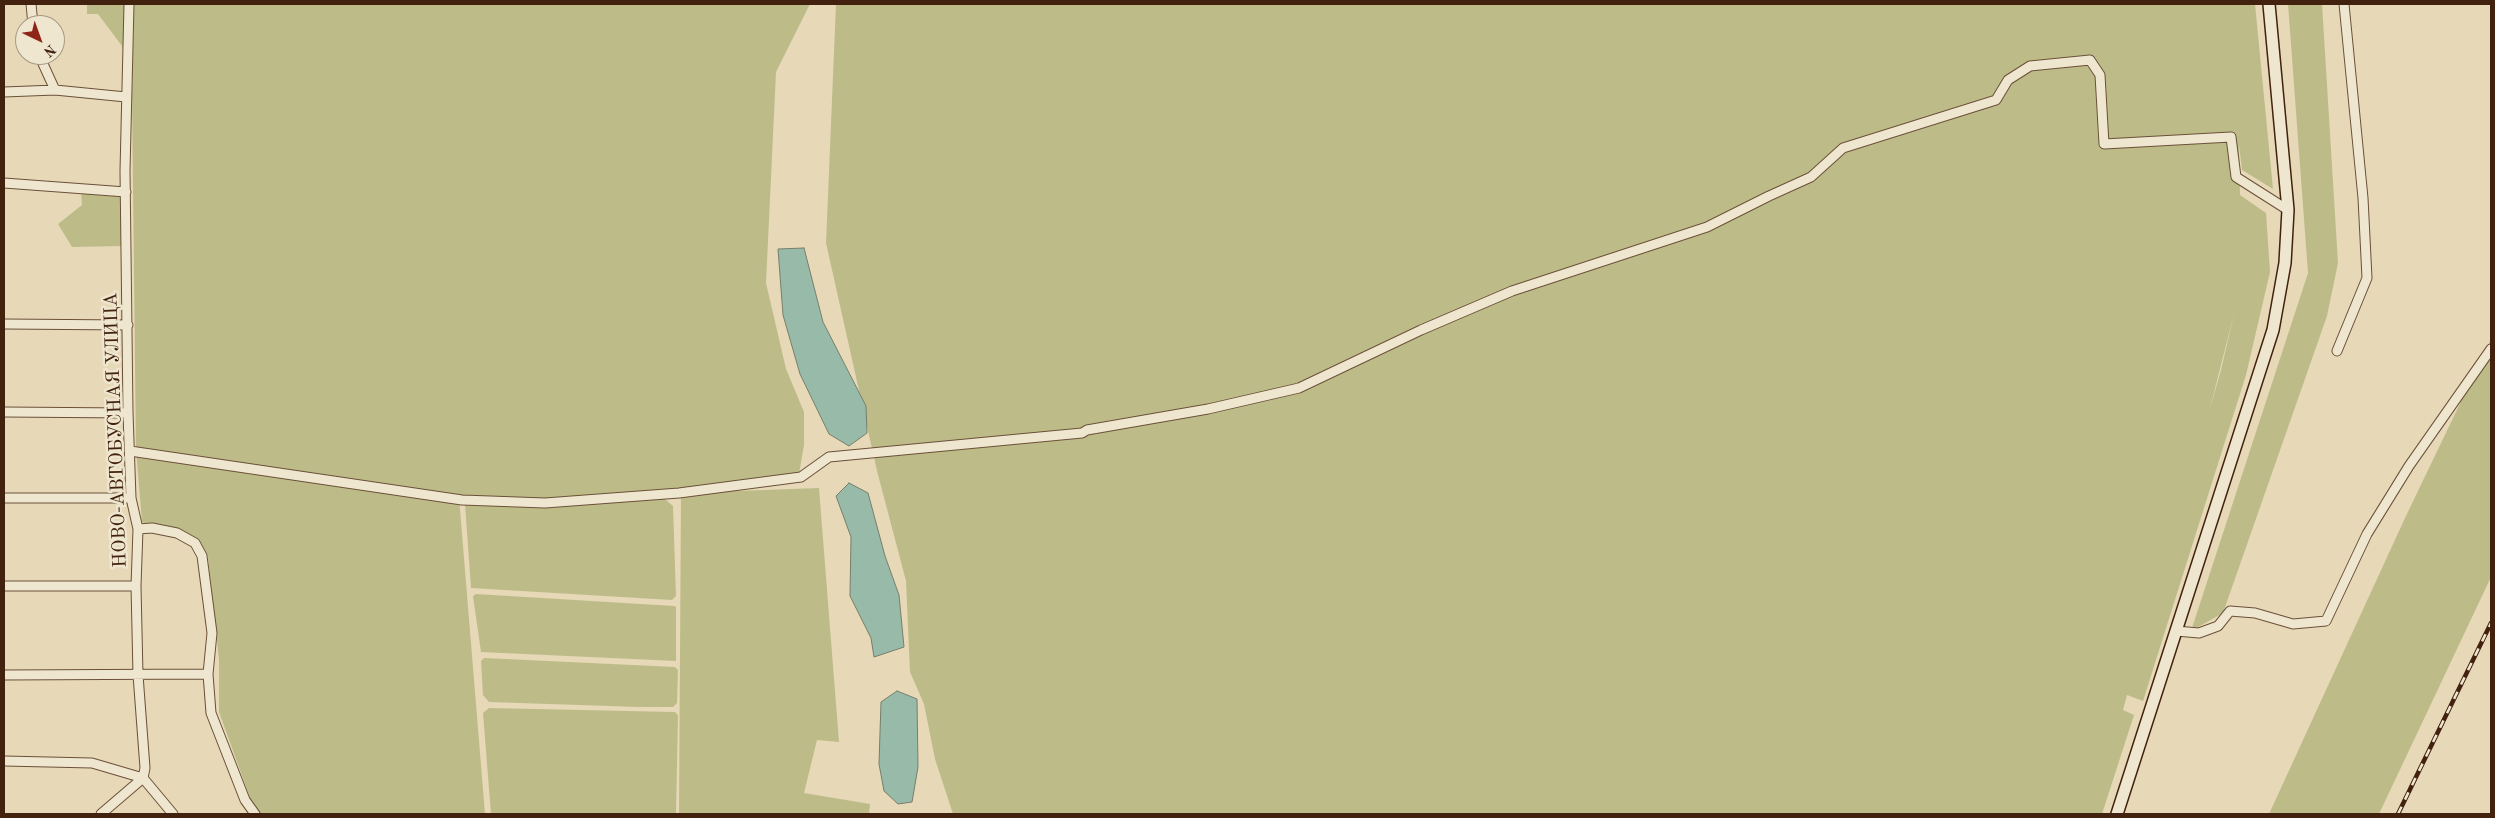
<!DOCTYPE html>
<meta charset="utf-8">
<style>
body{margin:0}
#map{position:relative;width:2495px;height:818px;overflow:hidden;background:#e7d8b7;font-family:"Old Standard TT",serif}
canvas{display:block}
.frame{position:absolute;inset:0;border:5px solid #42220e;pointer-events:none}
.north{position:absolute;left:15px;top:15px;width:50px;height:50px;box-sizing:border-box;background:#efe6d0;border:1px solid #aa9882;border-radius:50%;rotate:138deg;font-size:14px;font-weight:700;line-height:20px;text-align:center;color:#42220e}
.north::after{content:'';display:block;margin:auto;width:18px;height:22px;background:#8f2418;clip-path:polygon(50% 0,100% 100%,50% 72%,0 100%)}
</style>
<div id="map">
<canvas width="2495" height="818"></canvas>
<div class="frame"></div>
<div class="north">N</div>
</div>
<script>
const g = document.querySelector('canvas').getContext('2d');
g.lineJoin = 'round';
function paint(path, color) {
  g.fillStyle = color;
  g.fill(path, 'evenodd');
}
function poly(rows) {
  const path = new Path2D();
  for (const r of rows) {
    path.moveTo(r[0], r[1]);
    for (let i = 2; i < r.length; i += 2) path.lineTo(r[i], r[i + 1]);
  }
  return path;
}
function trace(path, color, width, dash) {
  g.strokeStyle = color;
  g.lineWidth = width;
  g.lineCap = dash ? 'butt' : 'round';
  g.setLineDash(dash || []);
  g.stroke(path);
}
function label(font, color, halo, rows, align = 'center') {
  g.font = font + ' "Old Standard TT",serif';
  g.lineWidth = 5;
  g.setLineDash([]);
  g.textBaseline = 'middle';
  g.strokeStyle = halo;
  g.fillStyle = color;
  for (const [text, x, y, turn = 0] of rows) {
    g.save();
    g.translate(x, y);
    g.rotate((+turn || 0) * Math.PI / 180);
    g.textAlign = isNaN(turn) ? turn : align;
    if (halo) g.strokeText(text, 0, 0);
    g.fillText(text, 0, 0);
    g.restore();
  }
}
const green = poly([
 [87,4,125,4,125,56,122,46,98,14,87,14],
 [134,4,810,4,776,72,766,283,786,369,804,412,804,445,799,474,676,491,544,502,459,497,485,814,261,814,250,798,219,712,219,660,208,557,198,539,142,522,136,449,132,97],
 [836,4,2255,4,2273,189,2242,170,2239,145,2240,195,2266,213,2270,272,2246,375,2143,701,2127,695,2123,710,2134,715,2102,814,953,814,935,759,924,704,910,672,906,581,877,471,826,243],
 [2234,314,2221,370,2209,412],
 [2288,4,2322,4,2338,263,2327,316,2223,613,2191,631,2308,273],
 [81,191,121,197,123,246,72,247,58,224,82,205],
 [2491,339,2491,577,2379,814,2269,814,2405,518],
 [819,488,839,742,817,740,804,793,870,804,869,814,679,814,681,493],
 [665,499,673,506,676,596,672,600,471,588,465,504,545,506],
 [476,594,674,606,676,607,676,661,481,652,473,596],
 [484,658,675,667,678,670,677,703,673,707,639,707,489,702,483,695,481,661],
 [489,708,675,712,678,715,676,814,491,814,483,713]
]);
const water = poly([
 [804,248,823,322,866,406,867,433,849,446,829,434,800,374,783,315,778,249,804,248],
 [849,483,868,493,885,556,899,595,904,647,874,657,871,638,850,596,851,537,836,496,849,483],
 [897,691,917,699,918,767,912,802,898,804,884,791,879,764,881,702,897,691]
]);
const minor = poly([
 [31,4,33,25],
 [129,4,125,171,128,413,131,498,138,529,136,586,138,675,145,768,143,778],
 [39,55,55,90],
 [4,92,55,90,126,97],
 [4,183,126,192],
 [4,324,128,325],
 [2337,351,2367,278,2363,198,2344,4],
 [4,412,128,413],
 [130,451,462,500,545,503,679,493,801,477,829,457,1082,433,1087,430,1208,409,1299,388,1421,330,1512,291,1707,227,1769,196,1811,177,1843,148,1996,100,2008,80,2030,66,2090,60,2100,75,2104,144,2231,137,2236,177,2288,210],
 [4,498,131,498],
 [138,529,152,528,177,533,195,543,202,556,212,633,208,674,211,713,245,800,255,814],
 [4,586,136,586],
 [2176,631,2199,633,2218,626,2230,611,2255,613,2293,624,2326,621,2367,534,2409,466,2491,349],
 [4,675,208,674],
 [4,761,92,763,143,778],
 [143,778,173,814],
 [101,814,143,778]
]);
const secondary = poly([
 [2117,814,2273,330,2285,263,2288,210,2269,4]
]);
const rail = poly([
 [2398,814,2491,623]
]);
const streetNames = [
 ["НОВО-АВТОБУСНАЯ УЛИЦА",116,430,-92]
];
paint(green, '#bdbc89');
paint(water, '#98bba9');
trace(water, '#767e6b', 1);
trace(minor, '#6b5038', 11);
trace(secondary, '#42220e', 14);
trace(minor, '#efe6d0', 9);
trace(secondary, '#efe6d0', 11);
trace(rail, '#42220e', 4.5);
trace(rail, '#efe6d0', 2.5, [8]);
label('19px', '#42220e', '#efe6d0', streetNames);
</script>
